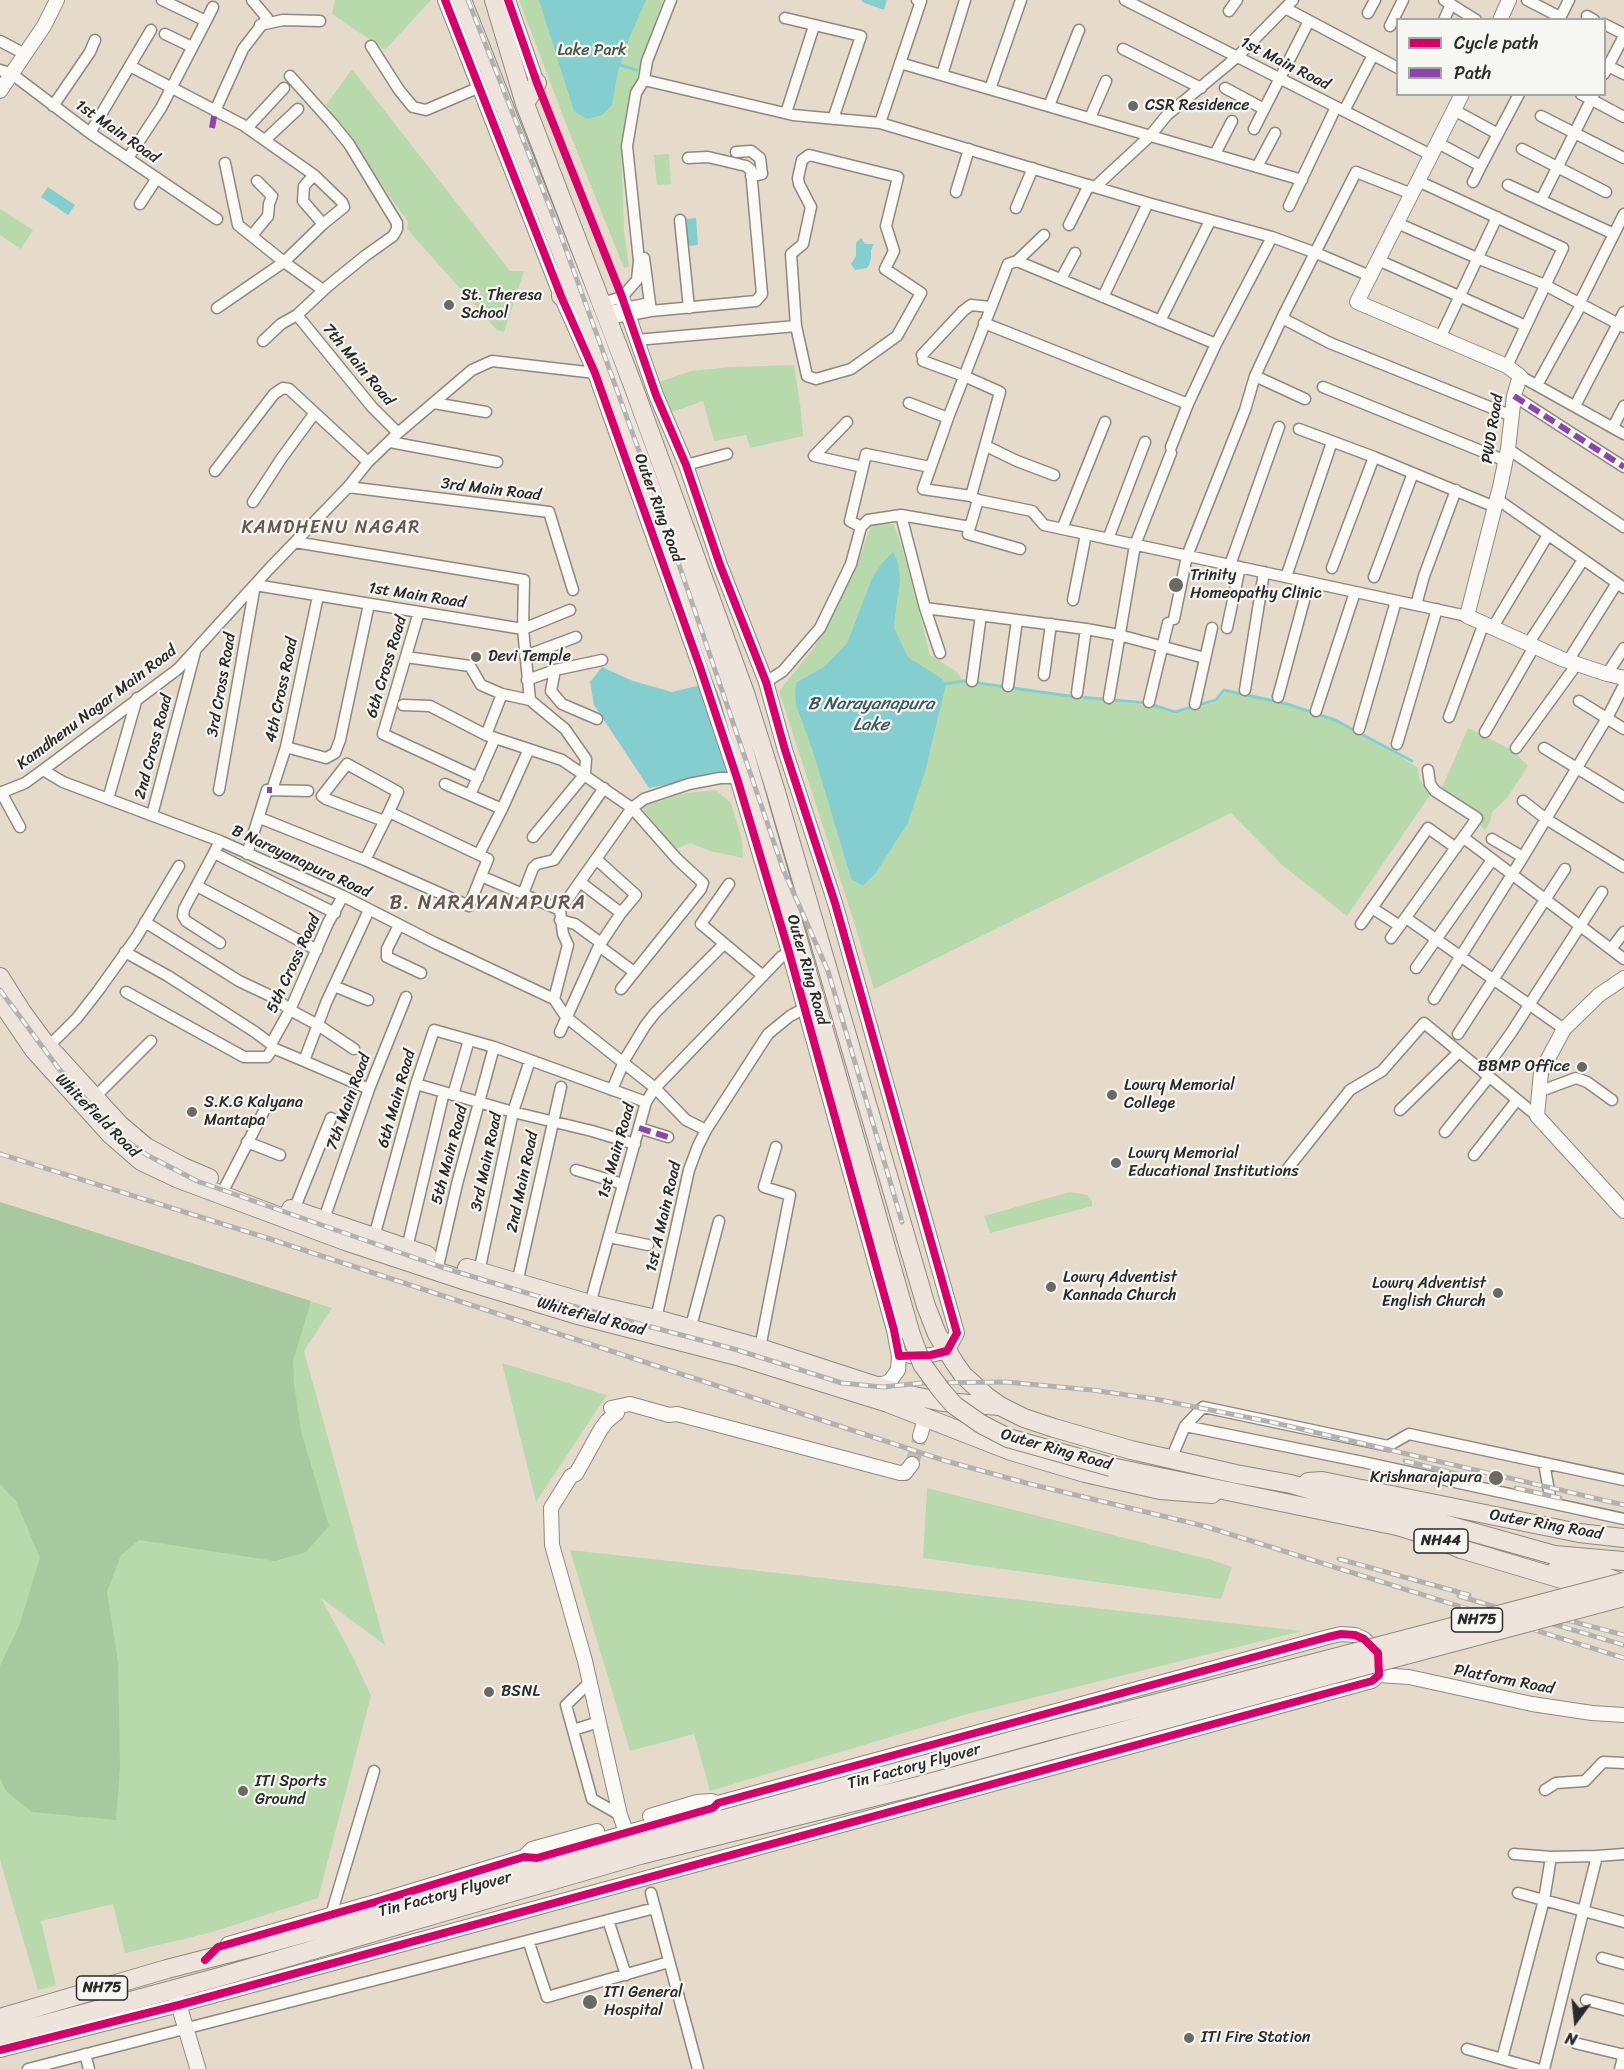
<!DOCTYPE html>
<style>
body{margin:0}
#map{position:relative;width:1624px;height:2069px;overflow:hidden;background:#e6dbcb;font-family:Sriracha,sans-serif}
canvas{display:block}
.legend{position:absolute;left:1396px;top:18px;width:210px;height:78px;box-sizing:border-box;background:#f6f6f2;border:2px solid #a5a5a2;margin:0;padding:8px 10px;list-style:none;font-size:18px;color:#2b2b2b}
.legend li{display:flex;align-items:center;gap:12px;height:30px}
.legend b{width:30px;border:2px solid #a5a5a2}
.north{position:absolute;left:1546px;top:1991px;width:60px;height:60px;-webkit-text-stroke:4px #f6f6f2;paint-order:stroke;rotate:195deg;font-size:16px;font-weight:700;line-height:24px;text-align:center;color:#2b2b2b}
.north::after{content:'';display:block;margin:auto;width:21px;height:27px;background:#2b2b2b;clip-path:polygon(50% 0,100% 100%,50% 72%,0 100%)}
</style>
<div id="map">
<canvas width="1624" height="2069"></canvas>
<ul class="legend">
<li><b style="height:8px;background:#d6006c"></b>Cycle path</li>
<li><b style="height:8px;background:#8e44ad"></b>Path</li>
</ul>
<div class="north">N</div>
</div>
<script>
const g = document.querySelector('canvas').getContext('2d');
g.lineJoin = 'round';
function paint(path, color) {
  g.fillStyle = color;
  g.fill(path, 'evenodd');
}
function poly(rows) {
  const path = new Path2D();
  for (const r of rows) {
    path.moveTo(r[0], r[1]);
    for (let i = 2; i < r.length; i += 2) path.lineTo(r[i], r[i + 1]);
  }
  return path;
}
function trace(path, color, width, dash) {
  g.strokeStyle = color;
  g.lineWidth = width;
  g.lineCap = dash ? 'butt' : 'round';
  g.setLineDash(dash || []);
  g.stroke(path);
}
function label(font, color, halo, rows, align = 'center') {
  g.font = font + ' Sriracha,sans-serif';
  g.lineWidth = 4.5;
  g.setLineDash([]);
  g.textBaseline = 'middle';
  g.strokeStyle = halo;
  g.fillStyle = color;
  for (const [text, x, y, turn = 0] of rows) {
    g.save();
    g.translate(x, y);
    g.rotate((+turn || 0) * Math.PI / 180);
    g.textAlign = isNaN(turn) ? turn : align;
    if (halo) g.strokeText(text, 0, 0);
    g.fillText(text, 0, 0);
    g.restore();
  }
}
const green = poly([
 [335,0,431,0,385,50,332,14],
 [519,0,663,0,641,64,621,141,624,231,629,267,624,268,566,124],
 [352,69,510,271,524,271,504,332,497,330,407,229,408,222,326,105],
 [669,154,671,184,657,185,654,155],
 [0,209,33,230,21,249,0,235],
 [794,365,801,411,803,436,750,448,746,435,714,441,703,401,672,412,659,382,691,371,731,367],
 [872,523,894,524,906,561,930,655,957,672,964,683,1152,706,1175,714,1217,702,1226,691,1287,705,1336,721,1411,763,1418,768,1419,778,1430,795,1347,916,1282,865,1231,813,874,989,854,922,779,691,814,648,860,557],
 [872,578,898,597,894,627,908,657,941,678,940,711,926,769,908,823,875,874,863,886,851,879,814,755,796,705,797,682,825,666,847,643],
 [1468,728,1512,750,1528,766,1507,798,1492,812,1490,822,1485,830,1441,790],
 [716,790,731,803,742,840,743,858,710,851,690,843,676,849,641,807,686,793],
 [1070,1192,1087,1195,1092,1201,1092,1206,990,1233,984,1216],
 [0,1202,332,1308,304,1351,385,1645,321,1598,353,1657,371,1696,318,1898,209,1933,125,1953,113,1904,41,1921,56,1985,38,1990,0,1860],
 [502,1363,607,1395,536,1502],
 [927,1488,1212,1560,1232,1567,1221,1599,923,1558],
 [570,1550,1302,1631,967,1714,710,1791,694,1734,630,1751]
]);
const forest = poly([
 [0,1202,311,1301,293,1361,294,1383,301,1431,329,1526,306,1552,275,1561,139,1540,121,1555,107,1592,118,1662,120,1767,116,1820,32,1812,6,1791,0,1778,0,1666,19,1626,40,1558,16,1501,0,1484]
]);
const water = poly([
 [539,0,646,0,630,36,618,71,612,105,602,115,587,119,574,111],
 [862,0,887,0,884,10,862,2],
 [48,187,75,205,68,215,41,197],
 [696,218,698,245,688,246,686,219],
 [861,238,865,244,874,244,871,250,871,258,869,265,867,268,855,270,851,264,856,256,856,243],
 [893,552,898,563,900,580,894,627,908,657,941,678,946,684,926,769,908,823,875,874,863,886,851,879,814,755,796,705,795,689,797,682,825,666,847,643,872,578,883,562],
 [602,667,633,681,672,692,701,685,730,773,649,788,594,705,590,682]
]);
const stream = poly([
 [618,62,620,65,636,70],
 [944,684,964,681,1069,696,1147,703,1175,712,1216,700,1224,690,1287,704,1335,720,1412,761]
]);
const tertiaryTunnel = poly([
 [912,1464,920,1436]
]);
const minor = poly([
 [1125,0,1431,155],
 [1444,0,1476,20],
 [1527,0,1560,17],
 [1285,8,1398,68],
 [1229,11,1237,0],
 [1368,13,1375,0],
 [1587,16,1594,20],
 [785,18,861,36,833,119],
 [1444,20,1451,4],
 [1559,20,1569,0],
 [206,21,213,7],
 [1604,24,1624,34],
 [260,25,283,20,320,21],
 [1390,26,1403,0],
 [165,34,192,47],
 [0,41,25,54],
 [371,46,399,90,413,107,426,110,480,87],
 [1123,49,1201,88],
 [900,63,1302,180],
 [1604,64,1624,74],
 [130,66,243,125,314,175,304,186,303,201,323,224,284,262,323,290],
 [0,70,12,74,90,133,217,219],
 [1604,74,1624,36],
 [942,75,965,0],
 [644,80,647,61,671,0],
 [1225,88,1264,109],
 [990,89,1021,0],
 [1581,94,1624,117],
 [53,106,90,52,95,40],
 [1049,106,1079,30],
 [1454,110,1498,134],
 [215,111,243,49,267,18,252,0],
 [1344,111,1373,55],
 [786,113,814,26],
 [1541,116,1624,158],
 [1090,118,1106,81],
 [880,123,921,1,917,0],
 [247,128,284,88],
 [1254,129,1309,21],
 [90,133,151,30],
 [265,140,298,109],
 [1438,143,1481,166,1519,94],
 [1522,149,1606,192],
 [736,152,751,151,760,158,762,174,751,176],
 [1215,154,1232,121],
 [809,155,898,177,886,226,894,251,885,269,921,293,897,336,851,369,816,379,807,376,796,326,791,254,803,244,811,207,799,184,798,178,802,160,809,155],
 [128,158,161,108,206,21,162,0],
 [1257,167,1275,133],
 [314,175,342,202,344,207,323,224],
 [1418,181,1563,248,1507,366],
 [1473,182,1481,166],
 [1508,185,1614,234],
 [1095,187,1150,136,1167,115,1237,57,1293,0],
 [956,192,969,149],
 [1541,200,1594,94],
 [140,204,157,178],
 [1289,206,1336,107],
 [1016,208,1033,168],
 [680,220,689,308],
 [1397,223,1477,258,1545,285,1624,327],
 [1069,225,1089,185],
 [254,237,254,233,268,216,269,204,272,196,257,181],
 [644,258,651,311],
 [1378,260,1526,326],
 [1017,261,1044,235],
 [1061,279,1075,253],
 [1103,297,1148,203],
 [1580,302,1624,214],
 [602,303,622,297,637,280,639,261,627,146,636,93,644,80,793,115,880,123,1148,203,1272,237,1316,253,1370,276],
 [217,308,284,262,238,225,225,163],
 [605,312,650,303],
 [297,315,372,407,398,433],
 [1282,318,1330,343,1512,416],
 [608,319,651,311,756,301,762,294,751,170,746,166,708,157,688,158],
 [1160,321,1210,221],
 [984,323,1188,404],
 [1440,338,1497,217],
 [636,340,796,326],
 [263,341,281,324,297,315,328,286,365,256,393,236,397,229,397,223,349,144,332,123,290,76],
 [1216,344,1017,261,1008,264,948,418,923,489,971,496,978,500,1032,511,1044,525,1467,616],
 [922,355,963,311,971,305,990,307],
 [923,361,964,376,1000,392,971,496],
 [1255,376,1305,399],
 [1520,376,1624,434],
 [1537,385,1582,303],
 [1323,387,1506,461],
 [1514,396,1624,467],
 [434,403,486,412],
 [909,403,948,418],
 [1575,406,1624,312],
 [847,422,814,456,863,467],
 [1613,427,1624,406],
 [1299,429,1374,457,1495,507],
 [390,442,497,462],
 [986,446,1017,461,1054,475],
 [1171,447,1188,404,1216,344,1272,237],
 [1508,449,1624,527],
 [686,465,727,454],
 [215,471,274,394,283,388,289,389,368,462],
 [348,487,549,512,573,590],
 [1497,499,1624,588],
 [253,502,281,459,314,414],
 [901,515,925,608,1086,629,1119,635,1205,658],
 [861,527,850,521,866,454,930,467],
 [970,527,968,534,1020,549],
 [1062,529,1105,422],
 [1108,539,1145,442],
 [295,542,524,580,523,629,570,610],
 [1230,565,1279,427],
 [1332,568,1374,457],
 [1286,577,1332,442],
 [1374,577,1413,473],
 [1073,600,1086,534],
 [1416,605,1424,576,1456,490],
 [925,608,940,653],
 [419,612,383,734,478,778],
 [1174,619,1187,556,1245,410,1255,376,1282,318,1356,172,1412,194],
 [1493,627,1548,535],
 [1227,628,1240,567],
 [1528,644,1583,560],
 [525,656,576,637],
 [406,657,470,666,481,685,502,694,530,700],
 [1568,661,1617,583],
 [555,670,551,691,562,704,597,719],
 [1607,674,1624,648],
 [1044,675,1051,624],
 [527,680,555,670,602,660],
 [972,681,981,615],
 [766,682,783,671,820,628,851,564,861,527,868,520,901,515,970,527,978,500],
 [1008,686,1017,620],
 [1245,690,1264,572],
 [1077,693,1086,629],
 [1278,697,1309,582],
 [1109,698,1135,545,1171,453],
 [1579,701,1624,729],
 [1149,702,1168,623],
 [1195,704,1212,628],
 [403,705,430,706,486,735,562,760,632,808,677,859,703,883,701,889,621,989],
 [1316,711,1355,592],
 [1449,717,1484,623],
 [1359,729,1396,601],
 [1485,732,1534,647],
 [486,735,502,694],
 [495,738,470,795,502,809,529,749],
 [1397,744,1437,609],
 [286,747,326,758,335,753,340,740,369,604],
 [1516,748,1577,664],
 [1544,748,1624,797],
 [43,770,63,782,220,841,343,896,435,943,554,999,566,1017,655,1088,686,1120,706,1130],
 [445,784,470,795],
 [219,790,255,585,523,629,530,700,565,729,586,759,585,774,533,837],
 [272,790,286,747,318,596],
 [1,792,20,827],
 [0,793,25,783,43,770,178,669,269,569,348,487,368,462,398,433,472,370,492,361,595,373],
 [108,799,137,698],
 [1523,801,1546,819,1624,867],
 [152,815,195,652],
 [260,818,365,860,469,906,481,876,560,910],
 [384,821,326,799,322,796,347,764,398,792,389,812],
 [1464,838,1624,959],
 [1492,839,1523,857],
 [220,841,214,853,335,913],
 [214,853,184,909,183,916,186,921,220,943],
 [247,854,267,790,308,791],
 [479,854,502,809],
 [365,860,389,812,488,859,481,876],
 [580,882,621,913],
 [729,884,701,924,763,976],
 [197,886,317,950],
 [523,894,533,868,537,864,554,860,604,788],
 [1372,908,1400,926],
 [1406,918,1564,1029],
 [560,920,575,924,601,943],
 [145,922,239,981,275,998,290,1010,318,1025,354,1049],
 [1361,924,1428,828,1456,848],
 [399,925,387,949,387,957,421,973],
 [1391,938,1477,818,1435,791,1430,784,1428,770],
 [599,946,634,972],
 [1611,949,1624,932],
 [125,952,168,976,255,1032,271,1044,273,1048,304,1061],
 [1416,968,1492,860],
 [334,986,368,1000],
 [126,992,244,1057,267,1057,273,1048],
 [554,999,568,945,563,934,560,910,632,808,644,799,689,784,720,778,737,778],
 [1434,999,1523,857,1607,718,1624,685],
 [560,1032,599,946,621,913,636,895,596,859],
 [1458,1034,1565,869],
 [271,1044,290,1010,328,923,343,896],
 [48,1047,77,1018,98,991,136,938,179,866],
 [1483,1072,1511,1033,1602,892],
 [416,1084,513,1112,592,1131,635,1144],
 [369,1089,304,1061,326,1003,369,910],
 [612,1090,625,1059,645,1026,655,1013,724,944],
 [1538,1092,1576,1078,1587,1082,1612,1100],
 [453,1095,469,1040],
 [94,1098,151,1041],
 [1400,1110,1459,1052],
 [639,1128,668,1137],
 [1445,1132,1489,1077],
 [247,1142,280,1155],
 [1474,1155,1517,1100],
 [576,1170,623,1184],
 [1285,1172,1350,1090,1382,1071,1424,1023,1537,1116],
 [221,1195,266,1107],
 [294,1210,331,1118],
 [324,1219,369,1089,406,997],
 [374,1237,416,1084,434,1030,494,1047,646,1102],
 [609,1237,648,1245],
 [407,1248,444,1092],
 [437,1271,457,1184,494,1047],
 [479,1272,513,1112,530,1060],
 [517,1283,561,1087],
 [590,1304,646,1102,655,1088,781,957,789,952],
 [656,1319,689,1170,698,1146,706,1130,768,1034,790,1016,805,1008],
 [690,1330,719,1221],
 [760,1348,790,1195,764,1187,776,1147],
 [1185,1426,1203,1407,1388,1446,1409,1434,1624,1480],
 [1171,1459,1185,1426,1363,1462,1624,1519],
 [1544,1463,1551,1502],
 [589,1683,566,1705,592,1799,620,1815],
 [573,1730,599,1722],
 [1545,1790,1556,1783,1585,1781,1603,1762,1624,1763],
 [1514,1854,1551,1857,1597,1856],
 [651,1893,698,2069],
 [1518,1893,1624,1922],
 [331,1915,374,1771],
 [608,1920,626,1975],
 [530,1946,547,1997,669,1962],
 [1602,1958,1624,1964],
 [1586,2000,1624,2010],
 [1575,2043,1624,2055],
 [1467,2049,1537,2069],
 [85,2054,89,2069],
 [1502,2059,1544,1900,1551,1857],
 [28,2069,655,1908],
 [1544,2069,1597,1856,1624,1854],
 [1620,2069,1624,2054]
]);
const tertiary = poly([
 [445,0,561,296,595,373,700,667,737,778,789,952,894,1330,899,1356,898,1370,890,1381,883,1384,874,1384],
 [508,0,537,83],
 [1500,20,1509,0],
 [0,91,44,26,57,0],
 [1462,94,1357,302,1507,366,1520,376,1514,396,1508,449,1500,487,1467,616,1562,659,1607,674,1624,678],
 [622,297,656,395,686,465,720,565,766,682,785,750,835,903,957,1333,947,1351,931,1355,910,1356],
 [1624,978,1599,995,1564,1029,1541,1072,1537,1116,1624,1211],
 [618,1407,617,1413,607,1421,601,1429,576,1474,571,1476,551,1508,552,1545,585,1661,620,1815,626,1832],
 [611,1408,630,1404,669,1415,677,1414,900,1473,905,1473,912,1464],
 [920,1436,925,1419],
 [1379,1675,1409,1677,1532,1704,1592,1713,1624,1715],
 [650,1816,697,1802,711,1801,718,1803],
 [524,1857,532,1849,597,1831],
 [0,2050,179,2005,1372,1681,1379,1675,1378,1653,1364,1639,1355,1635,1341,1634,1328,1637,718,1803,713,1808,537,1858,524,1857,379,1901,228,1944]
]);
const secondary = poly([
 [174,1989,198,2069]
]);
const primary = poly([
 [0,977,22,1012,45,1043,120,1125,146,1147,183,1167,209,1178],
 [0,1000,34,1050,111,1135,141,1161,179,1179,345,1241,469,1282,574,1314,737,1356,888,1403,1011,1451,1085,1473,1160,1490,1212,1494],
 [291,1209,427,1255],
 [467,1268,590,1304,656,1319,760,1348,895,1392,943,1402,1000,1406]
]);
const trunk = poly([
 [462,0,594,335,729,698,911,1335],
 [494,0,525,104,632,383,745,693,776,792,926,1306,937,1334,954,1362,963,1375,986,1396,1000,1406,1024,1418,1054,1428,1131,1450,1236,1474,1291,1484,1331,1496,1376,1505,1554,1555,1624,1561],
 [525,104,537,83],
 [561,296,564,277,568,269],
 [1111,1467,1397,1526,1433,1537,1461,1549,1602,1591],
 [1308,1482,1322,1481,1579,1533,1624,1538],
 [1556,1570,1595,1573,1624,1584],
 [0,2018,167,1969,265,1944,1044,1732,1330,1659],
 [0,2036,216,1978,640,1855,918,1786,1334,1674]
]);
const rail = poly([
 [468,0,560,233,660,509,783,869,828,971,902,1222],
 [0,990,59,1069,89,1103,124,1139,147,1155,197,1181,441,1267,550,1300,734,1349,842,1383,883,1387,922,1383,1006,1382,1092,1390,1155,1399,1271,1422,1624,1505],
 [0,1154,264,1237,946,1461,1030,1484,1204,1526,1624,1658],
 [1405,1461,1457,1474],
 [1516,1488,1560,1498],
 [1339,1559,1469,1595],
 [1459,1596,1624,1645],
 [1548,1615,1624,1635]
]);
const trunkBridge = poly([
 [911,1335,922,1364,941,1390,954,1405,981,1424,1008,1438,1111,1467],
 [1330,1659,1624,1582],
 [1334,1674,1624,1597]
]);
const quiet = poly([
 [212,128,215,111],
 [1514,396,1624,467],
 [267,790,272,790],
 [639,1128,668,1137]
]);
const cycleway = poly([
 [445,0,561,296,595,373,700,667,737,778,789,952,894,1330,899,1356,931,1355,947,1351,957,1333,835,903,785,750,766,682,720,565,686,465,656,395,622,297,537,83,508,0],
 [0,2050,179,2005,1372,1681,1379,1675,1378,1653,1364,1639,1355,1635,1341,1634,1328,1637,718,1803,713,1808,537,1858,524,1857,379,1901,218,1947,205,1960]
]);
const markers = [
 [1133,106,6,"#6c6963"],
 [449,305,6,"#6c6963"],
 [1176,585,8,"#6c6963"],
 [476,657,6,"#6c6963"],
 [1582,1067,6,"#6c6963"],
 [1112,1095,6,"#6c6963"],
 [192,1112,6,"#6c6963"],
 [1116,1163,6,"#6c6963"],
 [1051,1287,6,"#6c6963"],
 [1498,1293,6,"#6c6963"],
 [1496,1478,8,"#6c6963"],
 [489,1692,6,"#6c6963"],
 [243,1791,6,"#6c6963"],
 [590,2002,8,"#6c6963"],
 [1189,2038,6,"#6c6963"]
];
const shields = [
 [1441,1541,54],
 [1477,1620,51],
 [102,1988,51]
];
const shieldNames = [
 ["NH44",1441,1541],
 ["NH75",1477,1620],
 ["NH75",102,1988]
];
const parkNames = [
 ["Lake Park",592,51]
];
const streetNames = [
 ["1st Main Road",1285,64,27],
 ["1st Main Road",117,132,35],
 ["7th Main Road",358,365,50],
 ["PWD Road",1493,429,-81],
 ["3rd Main Road",491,490,7],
 ["Outer Ring Road",658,508,70],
 ["1st Main Road",417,596,9],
 ["6th Cross Road",387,667,-73],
 ["3rd Cross Road",222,685,-80],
 ["4th Cross Road",282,690,-78],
 ["Kamdhenu Nagar Main Road",97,708,-37],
 ["2nd Cross Road",154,747,-75],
 ["B Narayanapura Road",301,862,25],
 ["5th Cross Road",294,964,-65],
 ["Outer Ring Road",807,970,74],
 ["6th Main Road",397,1099,-74],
 ["7th Main Road",349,1102,-70],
 ["Whitefield Road",97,1116,45],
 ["1st Main Road",617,1151,-74],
 ["5th Main Road",450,1155,-75],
 ["3rd Main Road",487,1162,-78],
 ["2nd Main Road",523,1182,-78],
 ["1st A Main Road",664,1217,-77],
 ["Whitefield Road",591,1317,15],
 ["Outer Ring Road",1056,1450,16],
 ["Outer Ring Road",1546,1525,10],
 ["Platform Road",1504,1680,11],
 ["Tin Factory Flyover",914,1767,-15],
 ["Tin Factory Flyover",445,1895,-15]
];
const poiNames = [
 ["CSR Residence",1145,106],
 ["St. Theresa",461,296],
 ["School",461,314],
 ["Trinity",1190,576],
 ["Homeopathy Clinic",1190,594],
 ["Devi Temple",488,657],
 ["BBMP Office",1570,1067,"right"],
 ["Lowry Memorial",1124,1086],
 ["College",1124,1104],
 ["S.K.G Kalyana",204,1103],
 ["Mantapa",204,1121],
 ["Lowry Memorial",1128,1154],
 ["Educational Institutions",1128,1172],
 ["Lowry Adventist",1063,1278],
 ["Kannada Church",1063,1296],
 ["Lowry Adventist",1486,1284,"right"],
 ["English Church",1486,1302,"right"],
 ["Krishnarajapura",1482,1478,"right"],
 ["BSNL",501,1692],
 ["ITI Sports",255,1782],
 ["Ground",255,1800],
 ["ITI General",604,1993],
 ["Hospital",604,2011],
 ["ITI Fire Station",1201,2038]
];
const neighbourhoodNames = [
 ["KAMDHENU NAGAR",331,528]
];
const waterNames = [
 ["B Narayanapura",871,704],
 ["Lake",871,725]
];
const quarterNames = [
 ["B. NARAYANAPURA",488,904]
];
paint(green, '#b8d9ab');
paint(forest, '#a8c89f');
paint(water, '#85ced0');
trace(stream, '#85ced0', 3);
trace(tertiaryTunnel, '#c1b8ab', 14, [14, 7]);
trace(minor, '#8e8881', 13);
trace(tertiary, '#8e8881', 16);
trace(secondary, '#8e8881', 17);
trace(primary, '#8e8881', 20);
trace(trunk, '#8e8881', 20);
trace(minor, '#fbfaf7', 10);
trace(tertiary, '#fbfaf7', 14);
trace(secondary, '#f5f1ed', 15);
trace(primary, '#eee4dc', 18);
trace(trunk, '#eee4dc', 18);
trace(rail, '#b3b1af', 5);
trace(rail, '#f6f6f2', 3, [9]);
trace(trunkBridge, '#8e8881', 20, []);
trace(trunkBridge, '#eee4dc', 18);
trace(quiet, '#8e44ad', 6, [12, 6]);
trace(cycleway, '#d6006c', 8);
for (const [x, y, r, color] of markers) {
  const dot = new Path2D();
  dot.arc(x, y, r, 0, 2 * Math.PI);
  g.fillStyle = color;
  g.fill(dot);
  trace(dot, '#f6f6f2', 2);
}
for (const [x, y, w] of shields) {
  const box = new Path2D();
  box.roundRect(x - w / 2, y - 12, w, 24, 4.5);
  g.fillStyle = '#f6f6f2';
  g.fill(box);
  trace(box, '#2b2b2b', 1.5);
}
label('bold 15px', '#2b2b2b', null, shieldNames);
label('16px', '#455644', '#f6f6f2', parkNames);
label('16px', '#2b2b2b', '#f6f6f2', streetNames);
label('16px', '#2b2b2b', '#f6f6f2', poiNames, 'left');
g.letterSpacing = '1.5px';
label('18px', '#66564d', '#f6f6f2', neighbourhoodNames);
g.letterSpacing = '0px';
label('italic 18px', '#3a5a5d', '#f6f6f2', waterNames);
g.letterSpacing = '1.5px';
label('20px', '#66564d', '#f6f6f2', quarterNames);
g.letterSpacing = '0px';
</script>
